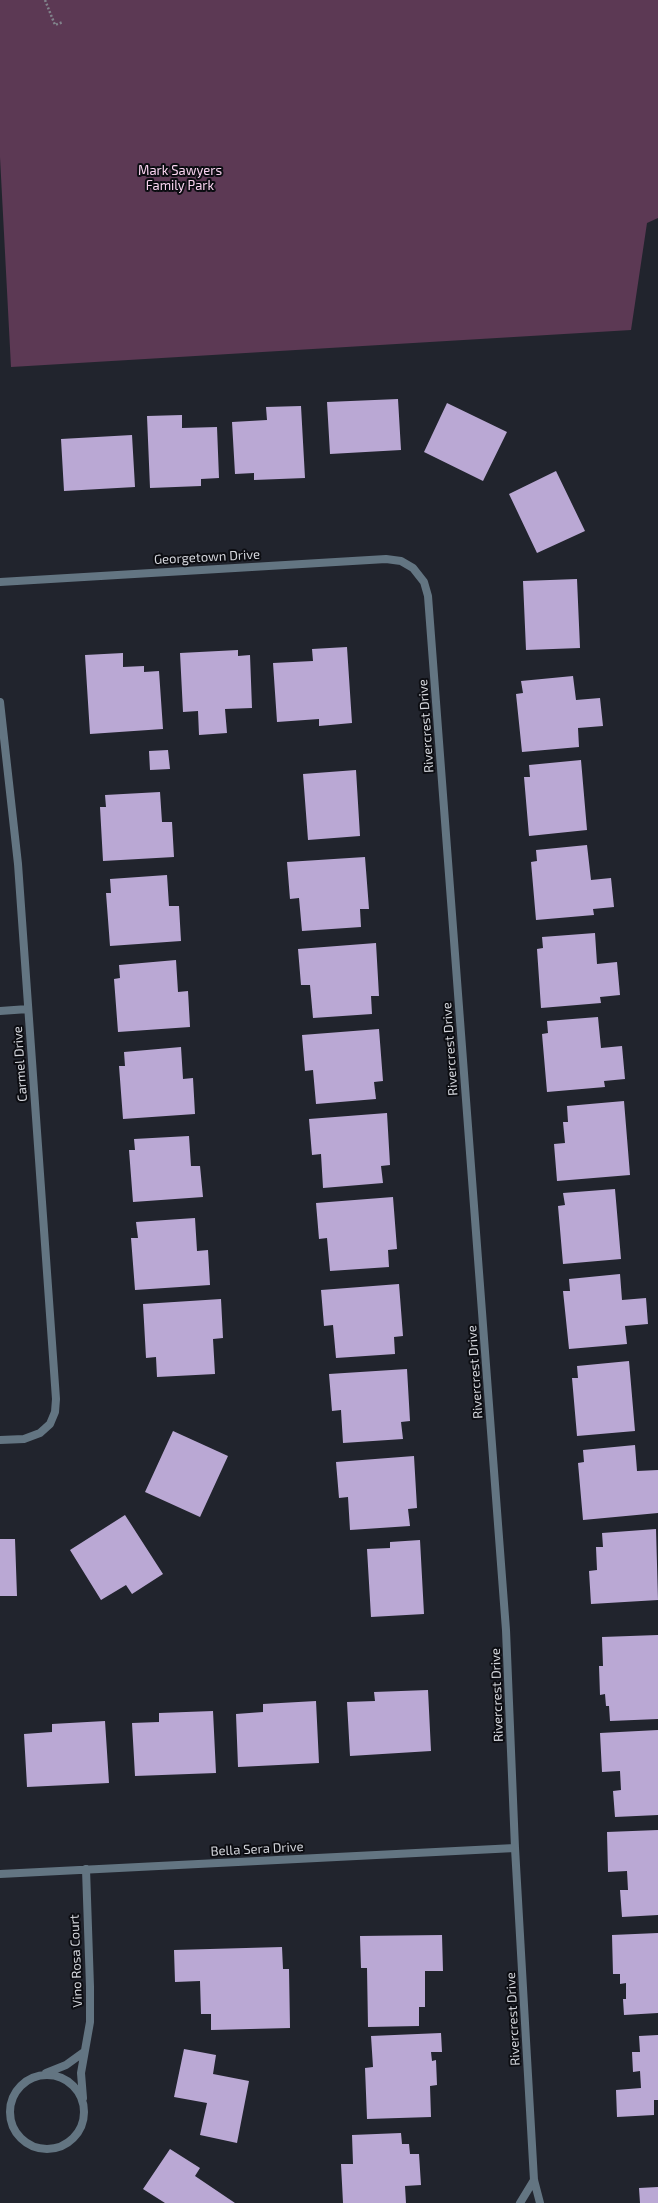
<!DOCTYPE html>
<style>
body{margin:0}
canvas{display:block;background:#21242d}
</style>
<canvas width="658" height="2203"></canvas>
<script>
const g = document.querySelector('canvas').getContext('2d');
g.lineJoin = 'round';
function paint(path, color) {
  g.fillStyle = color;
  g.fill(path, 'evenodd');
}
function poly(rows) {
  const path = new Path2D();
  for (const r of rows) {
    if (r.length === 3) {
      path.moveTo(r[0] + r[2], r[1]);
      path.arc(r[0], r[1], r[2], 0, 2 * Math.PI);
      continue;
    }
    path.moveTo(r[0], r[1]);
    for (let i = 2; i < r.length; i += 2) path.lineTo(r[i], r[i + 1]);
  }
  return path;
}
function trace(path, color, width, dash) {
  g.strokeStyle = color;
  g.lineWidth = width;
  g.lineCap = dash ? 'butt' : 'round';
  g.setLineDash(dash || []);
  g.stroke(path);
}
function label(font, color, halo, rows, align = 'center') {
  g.font = font + ' "Exo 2",sans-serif';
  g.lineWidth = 4;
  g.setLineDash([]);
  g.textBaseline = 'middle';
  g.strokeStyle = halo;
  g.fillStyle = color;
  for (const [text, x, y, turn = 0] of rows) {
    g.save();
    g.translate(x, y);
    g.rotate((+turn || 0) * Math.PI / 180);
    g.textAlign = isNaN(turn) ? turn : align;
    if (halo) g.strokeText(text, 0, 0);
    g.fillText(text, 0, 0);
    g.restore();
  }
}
const green = poly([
 [0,0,658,0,658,218,647,223,631,330,11,367,0,157]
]);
const building = poly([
 [398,399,401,450,330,454,327,402],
 [447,403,507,432,483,481,424,452],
 [301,406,305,478,254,480,254,473,235,474,232,422,267,420,266,407],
 [182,415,182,428,217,427,219,478,201,479,201,486,150,488,147,416],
 [132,435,135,487,64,491,61,439],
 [556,471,585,531,537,553,509,494],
 [577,579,580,648,526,650,523,581],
 [347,647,352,723,319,726,319,719,277,722,273,663,313,661,312,649],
 [238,650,238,656,250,655,252,708,225,709,227,733,199,735,198,711,183,712,180,653],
 [123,653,123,667,144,666,144,672,159,671,163,729,90,734,85,655],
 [573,676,576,700,600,698,603,726,578,728,579,747,522,752,516,694,523,693,521,681],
 [168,750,170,769,150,770,149,751],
 [581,760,587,830,529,836,524,777,530,777,529,765],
 [356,770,360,836,308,840,303,774],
 [160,792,162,822,172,822,174,857,103,861,100,807,106,807,105,795],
 [587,845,591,880,611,878,614,907,593,909,594,915,536,920,531,862,537,861,536,850],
 [365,857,369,909,360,909,361,927,302,931,299,898,290,899,287,862],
 [167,875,169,906,179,906,181,941,110,946,106,893,111,893,110,879],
 [595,933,597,964,617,962,620,995,600,997,601,1003,541,1008,537,949,543,948,542,937],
 [376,943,379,996,371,996,372,1014,313,1018,310,985,301,985,298,949],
 [176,960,178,992,188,991,190,1027,118,1032,114,979,120,978,119,965],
 [598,1017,601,1048,622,1046,625,1079,604,1081,605,1087,547,1092,542,1034,548,1033,547,1021],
 [379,1029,383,1081,374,1082,376,1099,316,1104,313,1070,305,1071,302,1035],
 [181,1047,183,1079,193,1078,195,1114,123,1119,119,1066,125,1066,124,1052],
 [624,1101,630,1175,557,1181,554,1144,565,1143,563,1122,568,1122,567,1106],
 [387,1113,390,1165,381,1166,383,1183,323,1188,321,1154,312,1155,309,1119],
 [189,1136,191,1166,200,1166,203,1197,133,1202,129,1150,135,1150,134,1139],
 [615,1189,621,1259,563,1264,558,1206,565,1205,563,1193],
 [393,1197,397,1249,388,1250,389,1267,330,1271,327,1238,319,1239,316,1203],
 [195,1218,197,1251,208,1250,210,1285,135,1290,131,1238,138,1238,136,1222],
 [620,1274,622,1300,646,1298,648,1324,625,1326,627,1344,569,1349,563,1291,570,1291,569,1279],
 [399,1284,403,1336,394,1337,395,1354,336,1358,333,1325,324,1326,321,1290],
 [221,1299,223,1338,213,1339,215,1374,157,1377,156,1357,146,1358,143,1304],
 [629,1361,635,1431,577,1436,572,1378,578,1378,577,1366],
 [407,1369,410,1421,401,1422,403,1439,343,1443,341,1410,332,1411,329,1374],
 [173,1431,228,1456,200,1517,145,1492],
 [635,1445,637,1471,658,1470,658,1513,583,1520,578,1463,584,1462,583,1450],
 [414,1456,417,1508,408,1509,410,1526,350,1530,348,1497,339,1498,336,1462],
 [125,1515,163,1574,132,1594,126,1585,101,1600,70,1550],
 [656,1529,658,1600,591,1604,589,1571,597,1570,596,1547,603,1547,602,1533],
 [0,1539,15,1539,17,1596,0,1596],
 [420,1540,424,1614,371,1617,367,1549,390,1548,390,1542],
 [658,1635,658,1719,610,1721,609,1706,606,1706,605,1694,600,1695,599,1666,603,1666,602,1637],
 [428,1690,431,1751,350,1756,347,1702,375,1701,374,1692],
 [316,1701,319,1763,238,1767,236,1714,263,1712,263,1704],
 [213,1711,216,1773,135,1776,132,1723,159,1722,159,1713],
 [105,1721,109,1783,27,1787,24,1734,52,1732,52,1724],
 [658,1730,658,1815,615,1817,613,1791,621,1790,620,1771,602,1772,600,1733],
 [658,1830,658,1915,622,1917,620,1890,628,1890,627,1871,608,1872,607,1832],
 [658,1933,658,2013,624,2015,623,1999,626,1999,626,1983,620,1984,620,1974,613,1974,612,1935],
 [442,1935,443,1971,425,1971,425,2007,419,2007,419,2026,368,2027,367,1968,361,1968,360,1936],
 [282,1947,283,1969,289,1969,290,2028,211,2030,211,2014,201,2014,200,1981,175,1982,174,1950],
 [441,2033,442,2052,431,2052,432,2061,436,2060,437,2085,430,2086,431,2117,367,2119,365,2068,373,2067,371,2036],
 [658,2035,658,2100,654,2100,654,2115,617,2117,616,2090,641,2088,640,2071,633,2072,632,2052,640,2052,639,2036],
 [184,2049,216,2055,213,2074,249,2081,237,2143,200,2135,207,2103,174,2097],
 [401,2133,402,2144,409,2144,410,2154,419,2154,421,2185,405,2186,406,2203,343,2203,341,2164,353,2164,352,2135],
 [170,2149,200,2168,195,2176,235,2203,165,2203,143,2189],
 [658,2187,658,2203,640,2203,639,2188]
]);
const path = poly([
 [45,0,55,25,63,22]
]);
const minor = poly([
 [0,582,386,559,401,561,413,568,424,582,428,596,506,1630,515,1848,534,2180,540,2203],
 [0,702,18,864,56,1399,55,1412,50,1424,40,1433,24,1439,0,1440],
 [0,1011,28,1009],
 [0,1874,515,1848],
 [46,2073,66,2065,84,2052],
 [47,2112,37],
 [83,2098,81,2073,90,2022,90,1987,86,1869],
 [520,2203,534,2180]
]);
const parkNames = [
 ["Mark Sawyers",180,171],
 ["Family Park",180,186]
];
const streetNames = [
 ["Georgetown Drive",207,557,-3],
 ["Rivercrest Drive",426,726,-94],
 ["Rivercrest Drive",450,1049,-94],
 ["Carmel Drive",20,1064,-94],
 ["Rivercrest Drive",475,1372,-94],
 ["Rivercrest Drive",497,1695,-92],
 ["Bella Sera Drive",257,1849,-3],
 ["Vino Rosa Court",76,1961,-92],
 ["Rivercrest Drive",513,2019,-93]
];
paint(green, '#5c3954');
paint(building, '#baa8d4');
trace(path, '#81838b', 2.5, [2, 2]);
trace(minor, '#637582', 8);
label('13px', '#fad4f0', '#0c0d12', parkNames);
label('13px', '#d5d7dd', '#0c0d12', streetNames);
</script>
